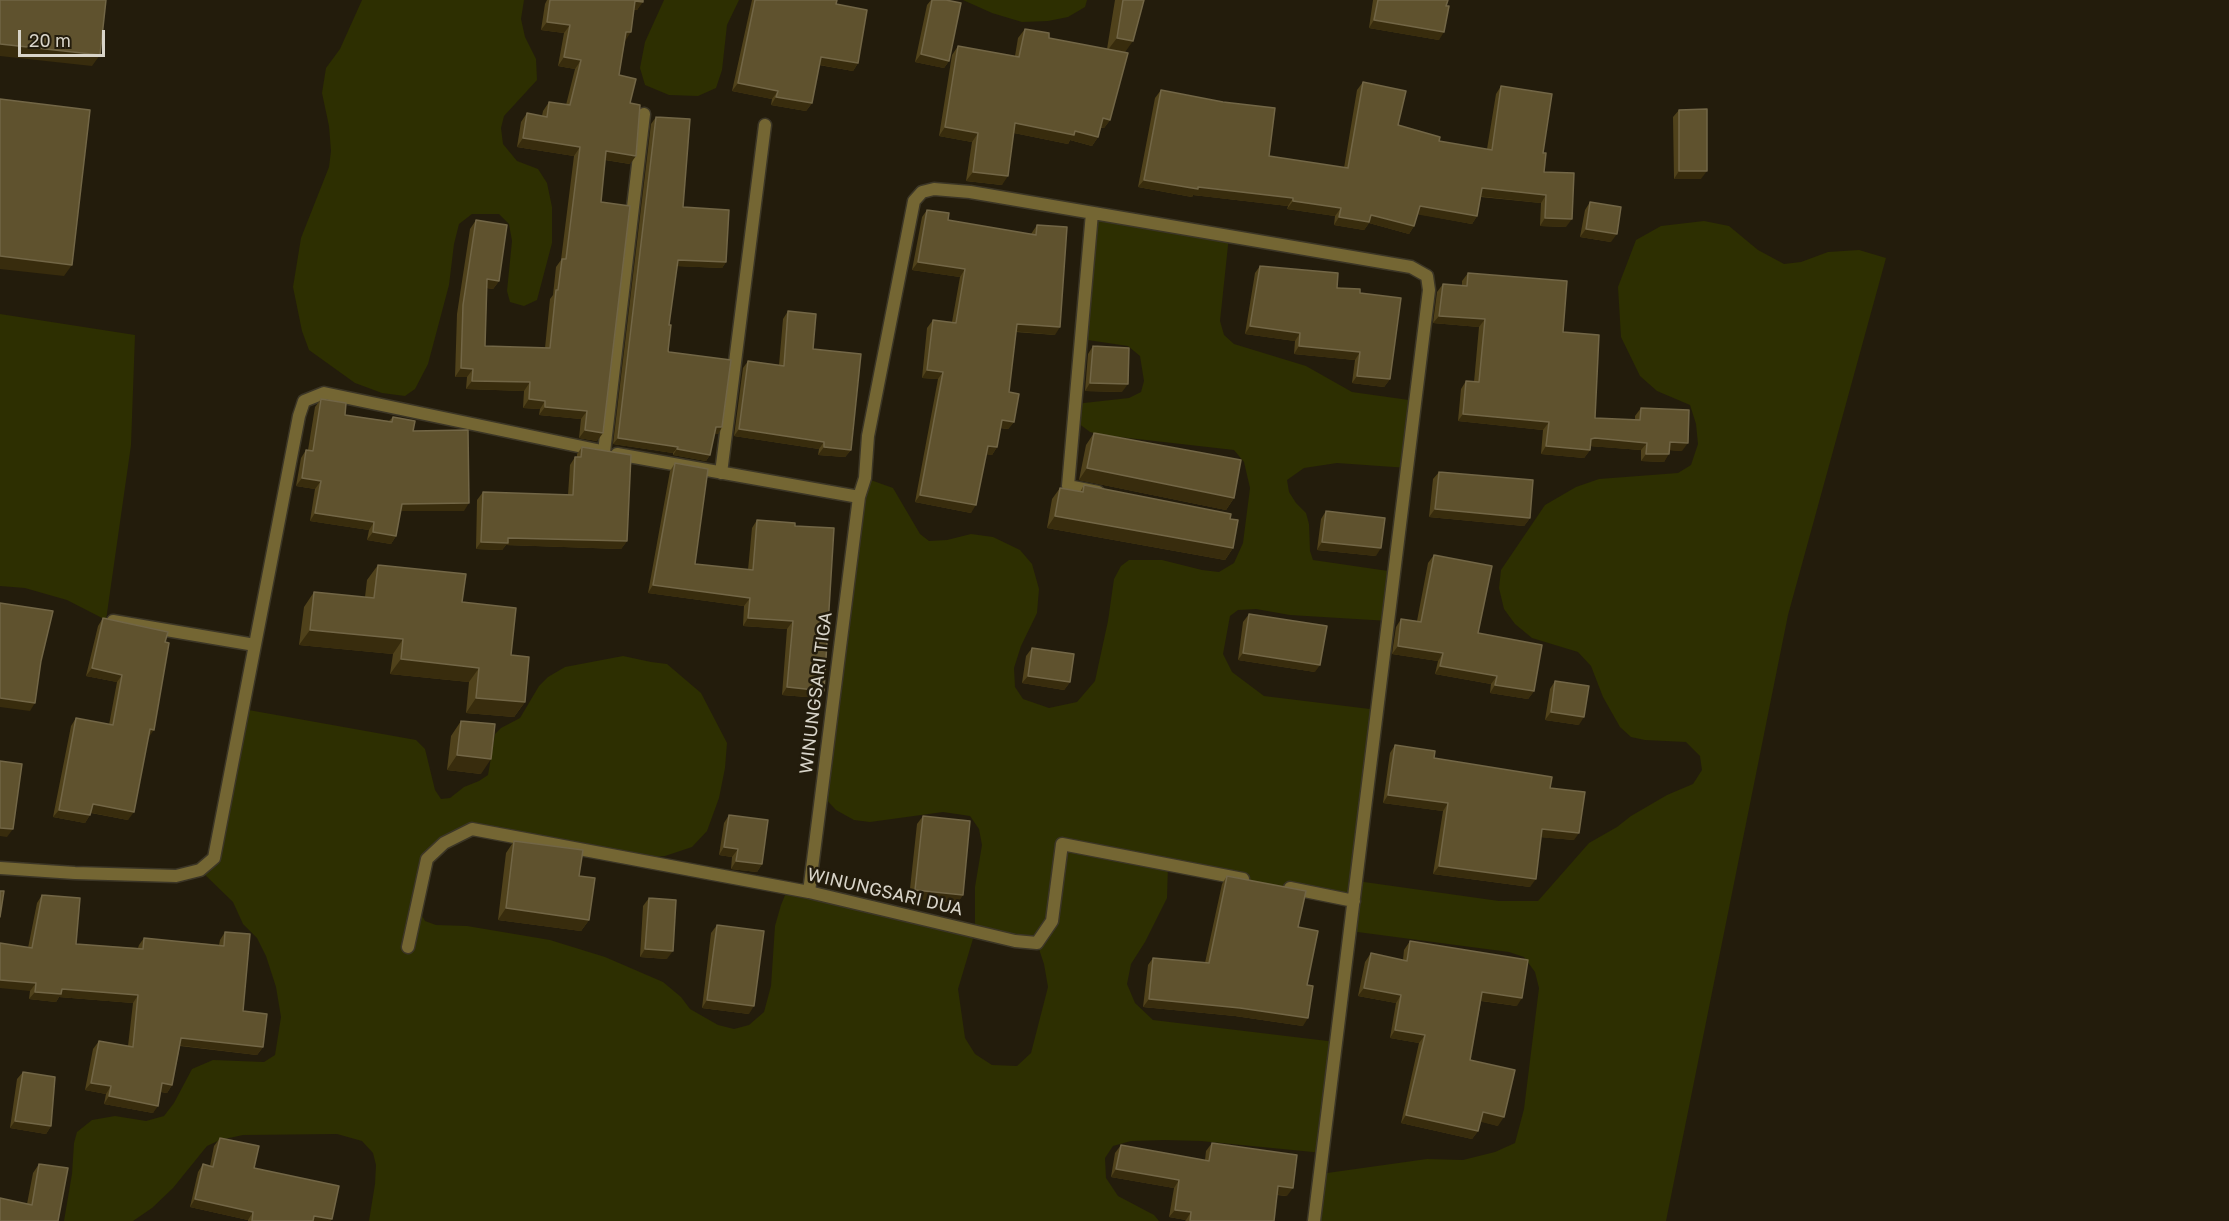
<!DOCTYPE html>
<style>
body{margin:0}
#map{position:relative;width:2229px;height:1221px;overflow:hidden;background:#231c0c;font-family:"Golos Text",sans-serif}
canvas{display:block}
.scale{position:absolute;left:18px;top:30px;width:87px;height:27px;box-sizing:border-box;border:3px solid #d8d4c9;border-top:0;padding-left:8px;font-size:18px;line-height:21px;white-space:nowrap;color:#d8d4c9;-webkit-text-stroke:4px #231c0c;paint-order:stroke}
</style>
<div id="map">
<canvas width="2229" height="1221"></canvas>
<div class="scale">20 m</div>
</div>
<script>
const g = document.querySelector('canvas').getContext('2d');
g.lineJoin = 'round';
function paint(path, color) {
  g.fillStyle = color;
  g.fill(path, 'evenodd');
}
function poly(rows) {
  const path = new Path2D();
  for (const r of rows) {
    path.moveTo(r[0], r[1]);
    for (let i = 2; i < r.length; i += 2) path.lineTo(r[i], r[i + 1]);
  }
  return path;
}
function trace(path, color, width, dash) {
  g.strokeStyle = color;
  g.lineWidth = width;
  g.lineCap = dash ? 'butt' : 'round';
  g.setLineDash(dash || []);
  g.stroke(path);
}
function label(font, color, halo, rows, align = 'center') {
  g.font = font + ' "Golos Text",sans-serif';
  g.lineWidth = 5;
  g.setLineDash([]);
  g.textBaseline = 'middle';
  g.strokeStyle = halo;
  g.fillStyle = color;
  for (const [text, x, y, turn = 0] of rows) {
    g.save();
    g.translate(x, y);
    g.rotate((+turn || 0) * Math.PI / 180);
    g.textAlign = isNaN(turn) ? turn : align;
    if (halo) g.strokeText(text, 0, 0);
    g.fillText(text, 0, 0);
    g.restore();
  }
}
const green = poly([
 [362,0,524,0,521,19,525,37,536,59,537,80,504,116,501,128,503,144,517,161,538,169,547,183,552,207,552,243,537,300,524,306,510,302,507,291,512,241,509,224,499,214,472,214,459,224,454,244,449,285,428,364,415,389,405,396,382,393,355,383,309,350,302,331,293,287,301,238,329,167,331,151,329,126,322,93,326,68,340,49],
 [664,0,739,0,727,25,722,70,716,88,698,96,669,95,645,85,640,68,645,42],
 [963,0,1087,0,1085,7,1068,17,1048,21,1022,22,992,13],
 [1092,213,1229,236,1220,321,1224,335,1234,344,1306,366,1352,392,1416,401,1408,468,1337,463,1304,468,1287,480,1289,492,1296,503,1306,513,1309,524,1310,551,1313,560,1395,572,1389,621,1290,615,1256,609,1238,610,1230,616,1223,654,1232,672,1264,696,1378,710,1357,881,1499,901,1538,901,1589,843,1617,827,1631,816,1667,795,1693,784,1702,770,1700,756,1686,742,1645,740,1631,737,1620,727,1603,697,1591,666,1578,652,1532,638,1515,624,1504,609,1499,588,1501,570,1545,505,1576,487,1599,479,1678,473,1691,465,1698,444,1696,424,1690,405,1657,391,1640,376,1621,337,1618,287,1636,240,1661,226,1704,221,1729,226,1758,250,1784,264,1801,262,1828,252,1859,250,1886,258,1788,615,1666,1221,1314,1221,1320,1174,1427,1159,1463,1160,1495,1152,1515,1143,1524,1109,1539,988,1535,972,1524,957,1509,952,1350,931,1354,902,1168,865,1167,898,1145,942,1131,964,1127,984,1135,1003,1153,1020,1336,1042,1323,1153,1201,1141,1164,1140,1131,1141,1113,1146,1105,1158,1106,1178,1118,1196,1154,1215,1159,1221,369,1221,375,1184,376,1165,373,1153,362,1141,337,1134,243,1135,220,1140,207,1146,173,1188,152,1208,133,1221,64,1221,72,1174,74,1143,77,1132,92,1120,115,1116,146,1121,164,1116,174,1103,192,1069,213,1060,264,1062,275,1055,281,1017,276,987,266,956,257,938,243,924,233,902,200,870,214,858,243,709,416,740,425,749,435,790,441,799,450,798,464,787,479,781,488,775,495,734,501,728,520,718,539,686,548,677,565,667,623,656,651,662,667,664,701,693,727,743,725,768,719,798,707,831,692,847,665,856,630,859,472,829,427,859,417,907,425,921,436,925,467,926,550,940,605,957,663,982,681,997,690,1009,718,1025,734,1029,749,1025,764,1012,771,986,775,926,781,905,788,888,975,931,975,887,982,845,979,829,970,816,943,812,870,822,854,820,836,810,821,794,865,478,893,488,920,534,929,541,947,540,971,534,993,537,1020,550,1032,564,1039,589,1037,613,1021,646,1014,668,1015,687,1023,699,1049,708,1077,702,1095,681,1108,621,1114,579,1121,566,1129,560,1162,560,1202,570,1219,572,1234,563,1243,543,1250,488,1244,462,1234,450,1102,435,1090,432,1074,420,1075,404,1129,398,1141,392,1144,381,1140,356,1128,346,1081,339],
 [975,932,1037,943,1044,964,1048,987,1031,1053,1017,1066,992,1065,975,1054,965,1038,958,989],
 [0,314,135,335,131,445,106,620,67,600,25,588,0,586]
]);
const street = poly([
 [1092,213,1068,486,1098,492],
 [604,452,644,114],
 [617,454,859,497,865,478,868,436,914,201,922,192,934,189,970,192,1411,267,1427,276,1429,290,1314,1221],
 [721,473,765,125],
 [113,621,255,645],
 [0,868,75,873,176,876,200,870,214,858,299,416,304,401,324,393,597,450],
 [1290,888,1354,901],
 [809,892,859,497],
 [408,947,427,859,444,843,472,829,809,892,1015,941,1037,943,1052,921,1062,844,1243,879]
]);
const wall = poly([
 [547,0,643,0,637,10,634,10,625,41,619,75,630,103,630,164,605,160,601,202,597,441,579,438,581,419,539,415,540,409,523,408,524,391,466,389,467,377,455,377,457,314,470,229,476,220,499,281,493,289,487,288,485,346,545,348,550,299,553,295,556,267,561,260,574,156,517,147,521,122,527,113,542,116,543,111,549,102,566,105,575,69,558,66,564,33,541,30,545,4],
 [752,0,837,0,836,4,858,63,853,71,819,65,812,103,806,111,771,105,772,99,732,91],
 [931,0,946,0,949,61,944,68,915,62,927,5],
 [1115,0,1144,0,1125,52,1110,120,1104,128,1101,128,1098,137,1092,146,1070,140,1068,144,1014,133,1002,185,966,181,972,142,939,136,952,55,958,46,1015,56,1018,38,1025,29,1049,38,1107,49],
 [1373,0,1448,0,1439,40,1369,28],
 [1363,82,1398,125,1439,141,1487,149,1496,94,1501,86,1543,153,1544,172,1566,227,1540,226,1541,203,1481,197,1477,216,1472,224,1418,214,1414,226,1409,234,1369,223,1364,230,1334,225,1335,216,1287,209,1288,206,1193,195,1192,197,1138,187,1155,98,1161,90,1269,156,1344,168,1357,90],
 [1679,110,1701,179,1674,179,1673,117],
 [656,117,683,207,726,262,722,268,677,266,669,325,669,352,722,427,718,434,714,433,710,455,706,461,673,455,673,453,613,444,651,124],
 [1590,202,1611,242,1580,237,1585,210],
 [927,210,948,220,1031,234,1037,225,1055,335,1016,332,1009,392,1014,422,1008,429,1000,428,997,447,992,455,986,454,971,513,915,502,938,379,922,378,927,328,933,320,952,322,960,277,912,270,922,217],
 [1260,266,1360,293,1390,379,1384,387,1352,383,1355,360,1294,354,1295,341,1245,334,1255,273],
 [1468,273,1563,332,1595,418,1635,420,1635,416,1641,408,1682,451,1670,450,1664,462,1641,461,1641,450,1590,446,1590,450,1584,458,1541,454,1543,430,1458,421,1461,389,1466,381,1474,382,1479,327,1433,323,1437,292,1443,284,1462,286,1462,281],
 [788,311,813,349,851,450,845,457,818,455,819,449,734,436,743,368,748,361,779,365,783,319],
 [1093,346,1122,392,1085,391,1088,354],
 [321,399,345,415,389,421,393,417,413,431,464,511,400,511,396,536,391,544,367,540,369,530,310,521,315,489,296,486,301,458,306,450,308,450,315,407],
 [1094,433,1234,498,1226,510,1079,480,1086,445],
 [582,447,627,541,621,549,506,545,502,550,476,549,477,500,483,492,568,495,570,465,575,457,577,457,577,454],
 [675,463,695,564,748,570,752,528,757,520,795,526,824,691,819,698,782,695,787,629,743,626,744,606,648,593,670,471],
 [1439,472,1530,518,1524,526,1429,517,1433,479],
 [1084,485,1230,519,1233,548,1225,560,1047,528,1052,499,1060,488,1080,492],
 [1326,511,1376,556,1317,550,1321,519],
 [1434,555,1478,633,1534,691,1528,699,1490,693,1491,684,1435,674,1438,661,1392,654,1396,627,1401,619,1417,621,1428,563],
 [378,565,462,602,511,655,525,702,514,717,466,713,469,682,390,674,393,654,299,645,304,607,314,592,365,597,367,580],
 [1249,614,1315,672,1238,660,1243,622],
 [103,618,148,738,128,820,91,813,85,823,53,817,71,726,76,718,109,725,117,682,86,676,98,626],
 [1032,648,1070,682,1064,690,1022,683,1026,656],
 [1555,681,1579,725,1545,720,1550,689],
 [461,721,481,774,447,770,451,736],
 [1395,745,1434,758,1550,788,1574,840,1541,837,1530,887,1433,874,1443,811,1383,803,1390,753],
 [729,815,762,864,757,872,731,869,732,857,719,855,724,823],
 [923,816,963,895,957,903,909,898,917,824],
 [514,841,579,876,589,920,581,931,498,920,506,853],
 [1227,876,1298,927,1307,985,1303,1026,1235,1016,1143,1007,1148,965,1153,958,1205,963,1222,884],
 [42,895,76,944,138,948,139,945,144,938,219,945,220,940,225,932,243,1011,263,1047,257,1055,180,1046,172,1085,167,1093,161,1092,153,1113,104,1104,106,1094,85,1090,93,1049,99,1041,128,1046,133,1003,59,997,56,1002,29,999,30,991,28,948,37,903],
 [649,898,667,959,640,957,643,906],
 [717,925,749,1014,702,1008,711,933],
 [1410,941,1517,1006,1481,1001,1470,1060,1498,1126,1480,1121,1478,1131,1472,1139,1401,1123,1419,1043,1390,1038,1396,1003,1358,996,1365,962,1371,953,1403,960,1404,950],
 [23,1072,51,1126,46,1134,10,1128,17,1079],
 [220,1138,254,1168,332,1219,330,1221,248,1221,248,1220,190,1207,198,1172,203,1164,210,1166,214,1146],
 [1212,1143,1287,1196,1277,1195,1274,1221,1185,1221,1186,1220,1169,1217,1174,1188,1111,1177,1115,1153,1121,1145,1205,1160,1206,1151],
 [39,1164,58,1221,27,1204,33,1173]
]);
const shadedWall = poly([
 [635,1,643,2,637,10,629,9],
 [1374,20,1444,32,1439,40,1369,28],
 [547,22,570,25,564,33,541,30],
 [626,32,631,32,625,41],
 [1117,38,1133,41,1123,55,1107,51],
 [0,44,100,55,92,66,0,56],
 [921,54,949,61,944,68,915,62],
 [564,57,581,60,575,69,558,66],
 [821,57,858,63,853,71,815,64],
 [738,83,778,91,772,99,732,91],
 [776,97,812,103,806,111,771,105],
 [1103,118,1110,120,1104,128,1097,127],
 [1015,123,1075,131,1098,137,1092,146,1070,140,1068,144,1009,132],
 [945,127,978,133,972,142,939,136],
 [523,138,580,147,574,156,517,147],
 [606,151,636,156,630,164,600,159],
 [1679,171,1707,171,1701,179,1674,179],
 [973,172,1008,176,1002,185,966,181],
 [1144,180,1293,198,1288,206,1193,195,1192,197,1138,187],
 [1482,188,1546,195,1541,203,1477,196],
 [1293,201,1341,208,1335,216,1287,209],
 [1420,206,1477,216,1472,224,1415,214],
 [1371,215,1414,226,1409,234,1369,223,1364,230,1334,225,1339,217],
 [1545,218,1572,219,1566,227,1540,226],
 [1586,229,1617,234,1611,242,1580,237],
 [0,256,72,265,64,276,0,269],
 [678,260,726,262,722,268,674,266],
 [918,262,965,269,960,277,912,270],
 [487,279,499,281,493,289,481,287],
 [1439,316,1485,319,1479,327,1433,323],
 [1017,324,1060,327,1055,335,1011,331],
 [1250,326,1300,333,1295,341,1245,334],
 [1299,346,1360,352,1355,360,1294,354],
 [461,368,473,369,467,377,455,377],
 [927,370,943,372,938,379,922,378],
 [1357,376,1390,379,1384,387,1352,383],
 [472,381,530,382,524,391,466,389],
 [1090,383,1128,384,1122,392,1085,391],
 [529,399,545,401,540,409,523,408],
 [545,407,587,411,581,419,539,415],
 [1463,414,1549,422,1543,430,1458,421],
 [1002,420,1014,422,1008,429,996,427],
 [716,427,722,427,718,434,711,433],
 [739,429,824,442,819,449,734,436],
 [585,430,603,433,597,441,579,438],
 [618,438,678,447,673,453,613,444],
 [1595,438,1647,443,1641,450,1589,446,1591,439],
 [1670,442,1688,443,1682,451,1665,450],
 [988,446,997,447,992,455,982,454],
 [1546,446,1590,450,1584,458,1541,454],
 [824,447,851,450,845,457,818,455],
 [677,449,710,455,706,461,673,455],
 [1646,454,1669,454,1664,462,1641,461],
 [1087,468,1234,498,1226,510,1079,480],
 [302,478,321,481,315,489,296,486],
 [920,495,976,505,971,513,915,502],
 [469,503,464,511,396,511,402,504],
 [1435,509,1530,518,1524,526,1429,517],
 [315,513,374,522,369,530,310,521],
 [1055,516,1233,548,1225,560,1047,528],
 [373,532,396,536,391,544,367,540],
 [508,538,627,541,621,549,506,545,502,550,476,549,481,542],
 [1322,542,1381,548,1376,556,1317,550],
 [653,585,750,598,744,606,648,593],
 [748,618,793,621,787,629,743,626],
 [310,630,403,639,393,654,299,645],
 [1398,646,1443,653,1438,661,1392,654],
 [1243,653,1320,665,1315,672,1238,660],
 [401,659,479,668,469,682,390,674],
 [1440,666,1497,676,1491,684,1435,674],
 [92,668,122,675,117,682,86,676],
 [1028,676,1070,682,1064,690,1022,683],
 [1495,685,1534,691,1528,699,1490,693],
 [787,687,824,691,819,698,782,695],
 [0,698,35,703,30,711,0,707],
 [476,698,525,702,514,717,466,713],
 [1551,712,1584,717,1579,725,1545,720],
 [150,729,154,730,148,738],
 [457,755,491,759,481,774,447,770],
 [1388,795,1448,803,1443,811,1383,803],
 [93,804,134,812,128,820,87,812],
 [59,810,90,815,85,823,53,817],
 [0,828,13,829,7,837,0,836],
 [1542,829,1579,833,1574,840,1537,837],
 [724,847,738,849,732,857,719,855],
 [736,861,762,864,757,872,731,869],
 [1439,866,1536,879,1530,887,1433,874],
 [915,890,963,895,957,903,909,898],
 [506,908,589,920,581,931,498,920],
 [645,949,673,951,667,959,640,957],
 [0,980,36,983,30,991,0,988],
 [1364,988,1401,995,1396,1003,1358,996],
 [62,989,138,995,133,1003,59,997,56,1002,29,999,35,992],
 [1482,992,1522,998,1517,1006,1476,1000],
 [1149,999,1240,1008,1308,1018,1303,1026,1235,1016,1143,1007],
 [707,1000,754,1006,749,1014,702,1008],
 [1395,1030,1425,1035,1419,1043,1390,1038],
 [181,1038,263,1047,257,1055,176,1045],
 [91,1083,111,1086,106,1094,85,1090],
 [162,1083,172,1085,167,1093,157,1091],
 [109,1096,158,1106,153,1113,104,1104],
 [1483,1112,1504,1117,1498,1126,1477,1121],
 [1406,1115,1478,1131,1472,1139,1401,1123],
 [15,1121,51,1126,46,1134,10,1128],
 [1116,1169,1179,1180,1174,1188,1111,1177],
 [1278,1186,1293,1188,1287,1196,1273,1194],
 [195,1199,253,1212,248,1220,190,1207],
 [1175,1210,1191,1212,1186,1220,1169,1217],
 [314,1216,332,1219,330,1221,310,1221]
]);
const building = poly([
 [0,0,106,0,100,55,0,44,0,0],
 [550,0,643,0,643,2,635,1,631,32,626,32,619,75,636,79,630,103,640,105,636,156,606,151,601,202,630,206,603,433,585,430,587,411,545,407,545,401,529,399,530,382,472,381,473,369,461,368,463,305,476,220,507,225,499,281,487,279,485,346,550,348,556,290,558,290,562,259,566,259,580,147,523,138,527,113,547,117,549,102,570,105,581,60,564,57,570,25,547,22,550,0],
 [755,0,837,0,836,4,867,10,858,63,821,57,812,103,776,97,778,91,738,83,755,0],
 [932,0,946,0,961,3,949,61,921,54,932,0],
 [1123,0,1144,0,1133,41,1117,38,1123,0],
 [1378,0,1448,0,1446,6,1449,6,1444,32,1374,20,1378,0],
 [1025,29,1049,33,1049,38,1128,53,1110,120,1103,118,1098,137,1075,131,1074,135,1015,123,1008,176,973,172,978,133,945,127,958,46,1019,57,1025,29],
 [1363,82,1406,91,1398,125,1440,137,1439,141,1492,150,1501,86,1552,94,1543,153,1546,153,1544,172,1574,173,1572,219,1545,218,1546,195,1482,188,1477,216,1420,206,1414,226,1371,215,1369,222,1339,217,1341,208,1293,201,1293,198,1198,187,1198,189,1144,180,1161,90,1223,102,1275,108,1269,156,1348,168,1363,82],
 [0,99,90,110,72,265,0,256,0,99],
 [1707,109,1707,171,1679,171,1679,110,1707,109],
 [656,117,690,119,683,207,729,210,726,262,678,260,669,325,671,325,668,351,669,352,731,360,722,427,716,427,710,455,677,449,678,447,618,438,656,117],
 [1590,202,1621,207,1617,234,1586,229,1590,202],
 [927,210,949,213,948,220,1036,235,1037,225,1067,227,1060,327,1017,324,1009,392,1019,394,1014,422,1002,420,997,447,988,446,976,505,920,495,943,372,927,370,933,320,956,323,965,269,918,262,927,210],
 [1260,266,1338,273,1337,288,1360,289,1360,293,1401,298,1390,379,1357,376,1360,352,1299,346,1300,333,1250,326,1260,266],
 [1468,273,1567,281,1563,332,1599,335,1595,418,1640,420,1641,408,1689,410,1688,443,1670,442,1669,454,1646,454,1647,443,1595,438,1591,439,1590,450,1546,446,1549,422,1463,414,1466,381,1479,382,1485,319,1439,316,1443,284,1467,286,1468,273],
 [788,311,816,314,813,349,861,354,851,450,824,447,824,442,739,429,748,361,784,366,788,311],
 [1093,346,1129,348,1128,384,1090,383,1093,346],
 [321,399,346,403,345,415,392,422,393,417,415,421,413,431,468,430,469,503,402,504,396,536,373,532,374,522,315,513,321,481,302,478,306,450,313,451,321,399],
 [1094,433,1241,460,1234,498,1087,468,1094,433],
 [582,447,631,455,627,541,508,538,508,543,481,542,483,492,573,495,575,457,581,457,582,447],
 [675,463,708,469,695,564,753,570,757,520,795,523,795,526,834,528,824,691,787,687,793,621,748,618,750,598,653,585,675,463],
 [1439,472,1533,480,1530,518,1435,509,1439,472],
 [1084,485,1231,514,1230,519,1238,520,1233,548,1055,516,1060,488,1083,492,1084,485],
 [1326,511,1385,518,1381,548,1322,542,1326,511],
 [1434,555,1492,566,1478,633,1542,645,1534,691,1495,685,1497,676,1440,666,1443,653,1398,646,1401,619,1421,622,1434,555],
 [378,565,466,574,462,602,516,608,511,655,529,657,525,702,476,698,479,668,401,659,403,639,310,630,314,592,374,598,378,565],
 [0,603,53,611,41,661,35,703,0,698,0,603],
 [1249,614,1327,626,1320,665,1243,653,1249,614],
 [103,618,168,632,165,642,169,643,154,730,150,729,134,812,93,804,90,815,59,810,76,718,113,725,122,675,92,668,103,618],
 [1032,648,1074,654,1070,682,1028,676,1032,648],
 [1555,681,1589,686,1584,717,1551,712,1555,681],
 [461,721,495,724,491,759,457,755,461,721],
 [1395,745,1435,751,1434,758,1552,777,1550,788,1585,792,1579,833,1542,829,1536,879,1439,866,1448,803,1388,795,1395,745],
 [0,761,22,764,13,829,0,828,0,761],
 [729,815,768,820,762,864,736,861,738,849,724,847,729,815],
 [923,816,970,821,963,895,915,890,923,816],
 [514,841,583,850,579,876,595,878,589,920,506,908,514,841],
 [1227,876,1306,891,1298,927,1318,931,1307,985,1313,986,1308,1018,1240,1008,1149,999,1153,958,1209,963,1227,876],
 [0,891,4,891,0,917,0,891],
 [42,895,80,898,76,944,143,949,144,938,224,946,225,932,250,934,243,1011,267,1014,263,1047,181,1038,172,1085,162,1083,158,1106,109,1096,111,1086,91,1083,99,1041,133,1047,138,995,62,989,61,994,35,992,36,983,0,980,0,943,32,948,42,895],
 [649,898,676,900,673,951,645,949,649,898],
 [717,925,764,931,754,1006,707,1000,717,925],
 [1410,941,1528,960,1522,998,1482,992,1470,1060,1515,1070,1504,1117,1483,1112,1478,1131,1406,1115,1425,1035,1395,1030,1401,995,1364,988,1371,953,1407,961,1410,941],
 [23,1072,55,1077,51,1126,15,1121,23,1072],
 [220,1138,259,1146,254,1168,339,1186,332,1219,314,1216,313,1221,252,1221,253,1212,195,1199,203,1164,213,1167,220,1138],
 [1212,1143,1297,1155,1293,1188,1278,1186,1274,1221,1190,1221,1191,1212,1175,1210,1179,1180,1116,1169,1121,1145,1209,1161,1212,1143],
 [39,1164,68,1168,58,1221,0,1221,0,1198,32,1205,39,1164]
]);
const streetNames = [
 ["WINUNGSARI TIGA",816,693,-83],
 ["WINUNGSARI DUA",885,892,13]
];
paint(green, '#2d2f01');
trace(street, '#3c3626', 15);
trace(street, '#746633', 12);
paint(wall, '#50421b');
paint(shadedWall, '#382c0d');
paint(building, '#5f522e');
trace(building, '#726646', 1.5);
label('18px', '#d8d4c9', '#231c0c', streetNames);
</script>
